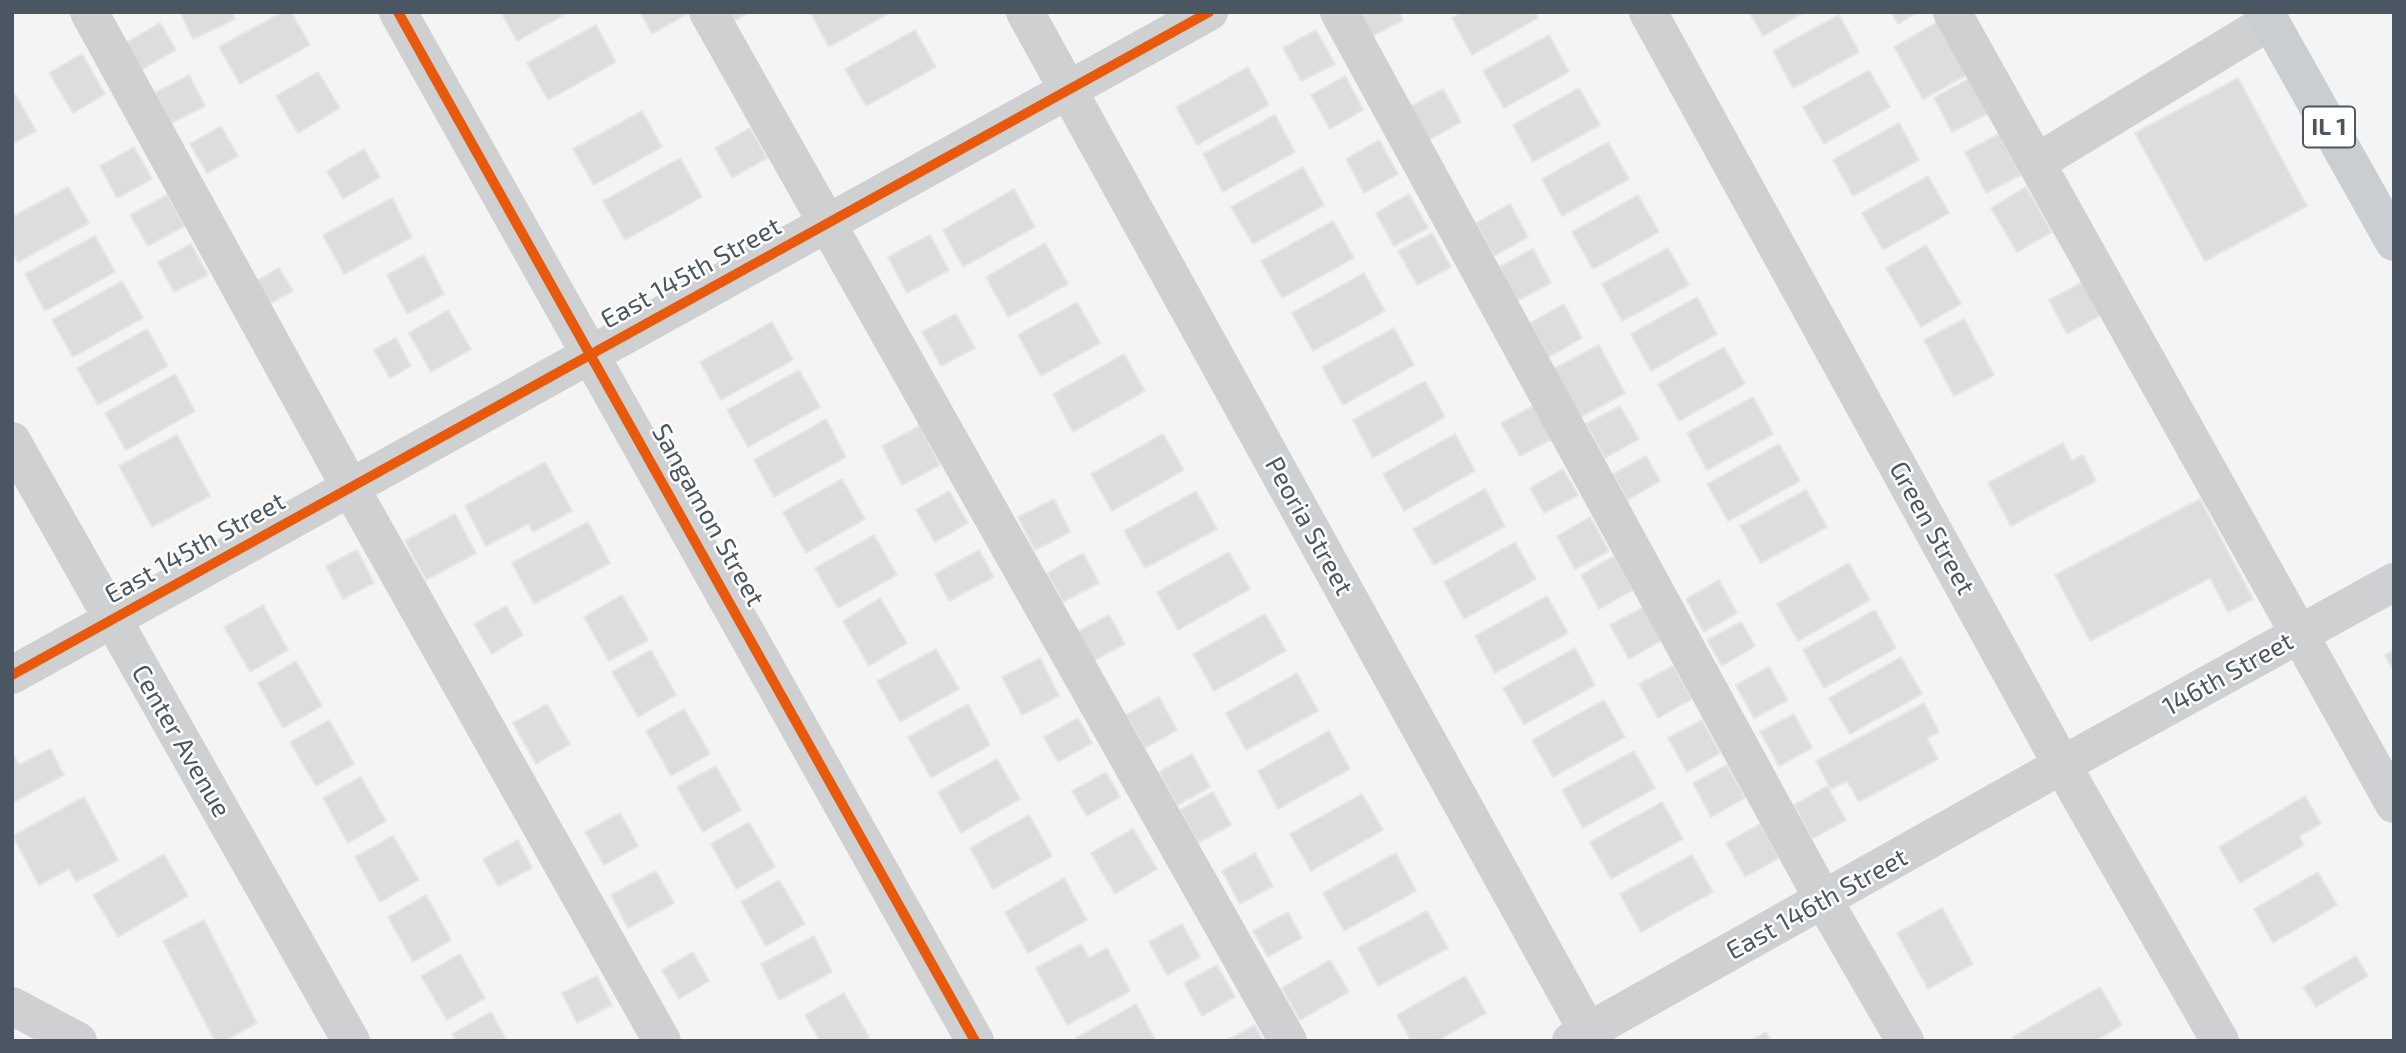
<!DOCTYPE html>
<style>
body{margin:0}
#map{position:relative;width:2406px;height:1053px;overflow:hidden;background:#f4f4f4;font-family:"Exo 2",sans-serif}
canvas{display:block}
.frame{position:absolute;inset:0;border:14px solid #4a5661;pointer-events:none}
</style>
<div id="map">
<canvas width="2406" height="1053"></canvas>
<div class="frame"></div>
</div>
<script>
const g = document.querySelector('canvas').getContext('2d');
g.lineJoin = 'round';
function paint(path, color) {
  g.fillStyle = color;
  g.fill(path, 'evenodd');
}
function poly(rows) {
  const path = new Path2D();
  for (const r of rows) {
    path.moveTo(r[0], r[1]);
    for (let i = 2; i < r.length; i += 2) path.lineTo(r[i], r[i + 1]);
  }
  return path;
}
function trace(path, color, width, dash) {
  g.strokeStyle = color;
  g.lineWidth = width;
  g.lineCap = dash ? 'butt' : 'round';
  g.setLineDash(dash || []);
  g.stroke(path);
}
function label(font, color, halo, rows, align = 'center') {
  g.font = font + ' "Exo 2",sans-serif';
  g.lineWidth = 5;
  g.setLineDash([]);
  g.textBaseline = 'middle';
  g.strokeStyle = halo;
  g.fillStyle = color;
  for (const [text, x, y, turn = 0] of rows) {
    g.save();
    g.translate(x, y);
    g.rotate((+turn || 0) * Math.PI / 180);
    g.textAlign = isNaN(turn) ? turn : align;
    if (halo) g.strokeText(text, 0, 0);
    g.fillText(text, 0, 0);
    g.restore();
  }
}
const building = poly([
 [180,12,232,12,235,19,193,39,180,12],
 [283,12,291,12,310,45,240,84,219,47,283,12],
 [501,12,569,12,517,41,501,12],
 [640,12,686,12,687,14,652,34,640,12],
 [727,12,749,12,733,22,727,12],
 [810,12,891,12,829,47,810,12],
 [1355,12,1399,12,1403,20,1369,38,1355,12],
 [1462,12,1535,12,1538,18,1472,55,1452,18,1462,12],
 [1749,12,1805,12,1763,36,1749,12],
 [1891,12,1918,12,1898,24,1891,12],
 [1839,15,1859,52,1793,88,1773,51,1839,15],
 [1943,19,1972,72,1923,99,1894,47,1943,19],
 [160,23,176,50,139,71,124,44,160,23],
 [596,25,616,62,548,100,527,63,596,25],
 [915,30,936,67,866,106,845,69,915,30],
 [1316,30,1335,64,1301,81,1283,48,1316,30],
 [1549,35,1569,72,1504,108,1483,71,1549,35],
 [82,54,105,94,73,113,49,73,82,54],
 [1248,67,1269,105,1197,145,1176,107,1248,67],
 [1869,70,1890,107,1824,144,1803,107,1869,70],
 [318,72,340,108,298,133,276,96,318,72],
 [189,75,205,106,171,123,155,93,189,75],
 [1345,76,1363,110,1330,129,1311,95,1345,76],
 [1970,78,1989,113,1952,132,1934,98,1970,78],
 [2238,78,2307,206,2205,261,2135,133,2238,78],
 [1579,88,1600,125,1533,162,1513,125,1579,88],
 [1443,89,1461,122,1427,141,1409,107,1443,89],
 [15,94,36,131,12,144,12,96,15,94],
 [642,111,662,147,594,185,573,149,642,111],
 [1275,115,1295,152,1223,192,1203,154,1275,115],
 [1899,123,1919,160,1853,196,1833,160,1899,123],
 [221,126,238,156,207,173,190,144,221,126],
 [750,128,767,158,732,178,715,148,750,128],
 [1999,134,2021,175,1986,193,1965,152,1999,134],
 [1379,140,1398,174,1364,193,1346,159,1379,140],
 [1608,142,1629,179,1562,216,1542,179,1608,142],
 [134,147,152,179,117,198,100,166,134,147],
 [364,149,380,177,343,199,327,171,364,149],
 [680,158,702,197,625,240,603,201,680,158],
 [1303,167,1324,205,1253,244,1231,207,1303,167],
 [1928,176,1949,213,1883,250,1862,213,1928,176],
 [68,187,89,223,18,262,12,251,12,217,68,187],
 [2026,187,2052,232,2017,252,1991,208,2026,187],
 [1014,189,1035,227,963,267,943,230,1014,189],
 [1409,194,1428,228,1394,246,1376,213,1409,194],
 [167,195,185,226,148,246,130,215,167,195],
 [1638,195,1659,232,1593,269,1572,232,1638,195],
 [392,198,412,237,344,274,323,235,392,198],
 [1510,204,1528,237,1494,256,1476,223,1510,204],
 [1333,221,1354,258,1282,298,1261,261,1333,221],
 [1432,233,1451,267,1417,285,1398,251,1432,233],
 [930,235,949,270,907,293,888,257,930,235],
 [95,236,115,272,45,311,25,274,95,236],
 [1045,243,1068,284,1008,317,986,277,1045,243],
 [191,244,208,275,174,292,158,262,191,244],
 [1926,245,1961,304,1921,327,1886,268,1926,245],
 [1668,248,1689,285,1622,321,1602,284,1668,248],
 [1533,249,1551,283,1517,301,1499,267,1533,249],
 [424,255,444,294,407,314,387,275,424,255],
 [279,268,293,291,269,304,256,281,279,268],
 [1364,273,1385,311,1313,351,1292,313,1364,273],
 [122,281,143,318,73,357,52,320,122,281],
 [2083,282,2101,315,2067,334,2049,300,2083,282],
 [1697,297,1717,334,1651,371,1631,334,1697,297],
 [1077,302,1100,343,1041,376,1018,335,1077,302],
 [1564,304,1582,338,1549,357,1530,323,1564,304],
 [448,310,471,349,431,372,409,333,448,310],
 [956,314,975,348,941,366,922,332,956,314],
 [1964,319,1994,375,1954,396,1924,340,1964,319],
 [772,322,793,360,721,400,700,362,772,322],
 [1394,328,1414,365,1343,405,1322,367,1394,328],
 [147,329,168,366,98,405,77,368,147,329],
 [396,338,411,366,390,378,374,350,396,338],
 [1599,345,1625,393,1579,418,1553,369,1599,345],
 [1724,347,1745,384,1679,421,1658,384,1724,347],
 [1124,354,1145,391,1073,432,1053,394,1124,354],
 [799,370,820,407,748,447,727,410,799,370],
 [175,374,195,411,126,450,105,413,175,374],
 [1425,381,1445,417,1373,458,1353,420,1425,381],
 [1753,397,1773,434,1707,470,1687,433,1753,397],
 [1535,405,1554,438,1520,456,1501,423,1535,405],
 [1620,406,1639,439,1605,458,1586,424,1620,406],
 [826,419,846,457,774,497,754,460,826,419],
 [920,426,940,465,902,485,882,446,920,426],
 [1163,434,1184,470,1112,511,1091,474,1163,434],
 [1455,434,1475,471,1404,511,1383,474,1455,434],
 [177,435,210,496,152,527,119,466,177,435],
 [2063,443,2072,461,2083,455,2096,481,2011,526,1988,483,2063,443],
 [1779,444,1800,481,1728,521,1707,484,1779,444],
 [1646,456,1660,481,1627,500,1613,474,1646,456],
 [545,462,572,511,533,532,528,524,486,546,465,506,545,462],
 [1563,469,1578,495,1544,513,1530,488,1563,469],
 [842,479,865,519,806,553,783,512,842,479],
 [1485,489,1505,526,1434,565,1413,529,1485,489],
 [1806,490,1827,527,1761,563,1740,526,1806,490],
 [949,491,968,523,935,542,916,510,949,491],
 [1196,491,1217,529,1145,568,1124,531,1196,491],
 [1054,499,1070,532,1035,550,1018,517,1054,499],
 [2200,499,2253,599,2228,612,2210,578,2090,641,2055,575,2200,499],
 [455,514,476,553,426,580,405,541,455,514],
 [1590,517,1609,551,1575,569,1557,536,1590,517],
 [588,522,610,563,534,604,512,563,588,522],
 [874,535,897,575,838,608,815,568,874,535],
 [1515,542,1536,579,1464,619,1444,582,1515,542],
 [357,550,374,583,343,599,326,566,357,550],
 [979,550,994,577,949,601,935,574,979,550],
 [1229,552,1250,589,1178,630,1157,592,1229,552],
 [1083,553,1099,583,1063,602,1047,573,1083,553],
 [1614,556,1633,590,1599,609,1581,575,1614,556],
 [1849,563,1870,600,1798,641,1777,604,1849,563],
 [1719,580,1737,613,1704,632,1686,599,1719,580],
 [622,595,648,640,609,661,584,617,622,595],
 [1547,596,1568,633,1495,673,1475,636,1547,596],
 [880,598,907,643,869,666,843,621,880,598],
 [263,605,288,650,250,672,224,627,263,605],
 [506,606,523,635,492,654,474,624,506,606],
 [1644,607,1662,640,1629,659,1610,625,1644,607],
 [1875,610,1896,648,1824,688,1803,650,1875,610],
 [1265,614,1286,651,1214,691,1193,654,1265,614],
 [1109,615,1125,644,1093,661,1077,632,1109,615],
 [1741,622,1755,646,1722,666,1707,640,1741,622],
 [1575,648,1595,685,1524,725,1503,688,1575,648],
 [936,649,959,689,900,722,877,681,936,649],
 [651,650,676,695,638,717,612,672,651,650],
 [2394,650,2394,671,2385,655,2394,650],
 [1901,657,1922,694,1850,734,1829,698,1901,657],
 [1040,658,1059,696,1022,715,1002,677,1040,658],
 [296,661,322,706,283,728,258,683,296,661],
 [1673,666,1692,699,1658,718,1639,684,1673,666],
 [1769,667,1788,700,1754,718,1736,685,1769,667],
 [1297,673,1318,711,1246,750,1226,713,1297,673],
 [1159,697,1177,730,1145,748,1126,715,1159,697],
 [1604,700,1625,737,1553,777,1532,740,1604,700],
 [1924,703,1939,732,1927,738,1938,759,1859,802,1847,781,1831,789,1816,761,1924,703],
 [547,704,570,744,536,764,513,723,547,704],
 [968,704,990,745,931,778,908,737,968,704],
 [684,709,710,754,671,776,646,731,684,709],
 [1794,714,1812,748,1779,766,1760,732,1794,714],
 [1078,718,1092,743,1058,762,1044,737,1078,718],
 [329,720,354,764,316,786,290,742,329,720],
 [1702,720,1720,753,1687,772,1668,738,1702,720],
 [1329,731,1350,769,1278,809,1258,771,1329,731],
 [50,749,64,775,12,803,12,752,19,765,50,749],
 [1634,751,1655,788,1583,828,1562,790,1634,751],
 [1192,754,1210,787,1177,805,1159,772,1192,754],
 [997,759,1020,799,961,833,938,792,997,759],
 [1727,765,1745,798,1711,817,1693,783,1727,765],
 [716,766,741,810,703,832,677,787,716,766],
 [1106,772,1120,797,1087,816,1072,791,1106,772],
 [361,777,386,821,348,843,323,798,361,777],
 [1827,786,1846,820,1812,839,1794,805,1827,786],
 [1213,792,1231,825,1198,843,1180,810,1213,792],
 [1362,794,1383,830,1311,871,1290,834,1362,794],
 [2305,796,2321,824,2299,836,2304,845,2240,883,2219,847,2305,796],
 [84,797,118,860,76,882,69,869,39,885,13,836,84,797],
 [1662,802,1683,839,1611,879,1590,842,1662,802],
 [620,813,638,846,604,865,585,832,620,813],
 [1029,815,1052,856,993,889,970,848,1029,815],
 [749,822,775,867,736,889,711,844,749,822],
 [1760,824,1779,858,1745,877,1726,843,1760,824],
 [1133,829,1157,869,1115,894,1091,853,1133,829],
 [393,836,419,880,380,902,355,857,393,836],
 [518,840,532,868,498,886,483,859,518,840],
 [1255,853,1273,886,1240,904,1222,871,1255,853],
 [1396,853,1416,891,1344,931,1323,893,1396,853],
 [164,854,188,896,118,937,93,895,164,854],
 [1692,855,1713,892,1641,932,1620,894,1692,855],
 [656,871,674,903,628,928,611,895,656,871],
 [2318,872,2337,905,2273,943,2254,909,2318,872],
 [1064,878,1087,920,1028,953,1005,912,1064,878],
 [779,880,805,924,766,946,741,902,779,880],
 [426,895,451,940,413,962,388,917,426,895],
 [1942,908,1973,964,1928,989,1897,933,1942,908],
 [1427,911,1448,948,1378,986,1358,948,1427,911],
 [1288,912,1302,938,1268,957,1253,931,1288,912],
 [204,920,257,1023,224,1041,215,1041,163,941,204,920],
 [1182,924,1200,957,1167,975,1149,942,1182,924],
 [814,936,832,972,779,1000,761,964,814,936],
 [1081,944,1089,958,1107,948,1130,991,1067,1025,1036,968,1081,944],
 [693,952,709,981,679,999,662,970,693,952],
 [460,954,485,998,447,1020,421,976,460,954],
 [2356,956,2368,976,2316,1007,2303,987,2356,956],
 [1330,960,1349,992,1300,1020,1282,988,1330,960],
 [1217,965,1235,997,1202,1016,1184,983,1217,965],
 [597,976,612,1005,577,1023,562,993,597,976],
 [1465,976,1486,1013,1437,1041,1411,1041,1397,1015,1465,976],
 [2100,987,2122,1025,2095,1041,2015,1041,2013,1037,2100,987],
 [844,993,869,1037,864,1041,820,1041,805,1015,844,993],
 [1136,1004,1156,1041,1078,1041,1076,1038,1136,1004],
 [491,1012,507,1041,456,1041,452,1034,491,1012],
 [1255,1025,1263,1041,1226,1041,1255,1025],
 [1766,1032,1771,1041,1750,1041,1766,1032]
]);
const minor = poly([
 [89,12,350,487,662,1041],
 [398,12,975,1041],
 [708,12,1288,1041],
 [1025,12,1593,1041],
 [1339,12,1824,901,1905,1041],
 [1648,12,2062,765,2220,1041],
 [1952,12,2394,804],
 [2036,163,2270,21],
 [12,441,351,1041],
 [12,675,1209,12],
 [12,1006,78,1041],
 [1571,1041,2062,765,2394,582]
]);
const major = poly([
 [2265,12,2394,242]
]);
const cycleway = poly([
 [398,12,975,1041],
 [12,675,1209,12]
]);
const shields = [
 [2329,127,52]
];
const shieldNames = [
 ["IL 1",2329,127]
];
const streetNames = [
 ["East 145th Street",691,273,-29],
 ["Sangamon Street",708,515,61],
 ["Peoria Street",1309,526,61],
 ["Green Street",1932,528,61],
 ["East 145th Street",195,548,-29],
 ["146th Street",2228,674,-29],
 ["Center Avenue",181,741,60],
 ["East 146th Street",1817,904,-29]
];
paint(building, '#ddddde');
trace(building, '#e5e6e7', 2);
trace(minor, '#ced0d2', 38);
trace(major, '#caced1', 38);
trace(cycleway, '#e8590c', 10);
for (const [x, y, w] of shields) {
  const box = new Path2D();
  box.roundRect(x - w / 2, y - 20.5, w, 41, 5);
  g.fillStyle = '#fff';
  g.fill(box);
  trace(box, '#4a5661', 2);
}
label('bold 24px', '#4a5661', null, shieldNames);
label('26px', '#4a5661', '#fff', streetNames);
</script>
